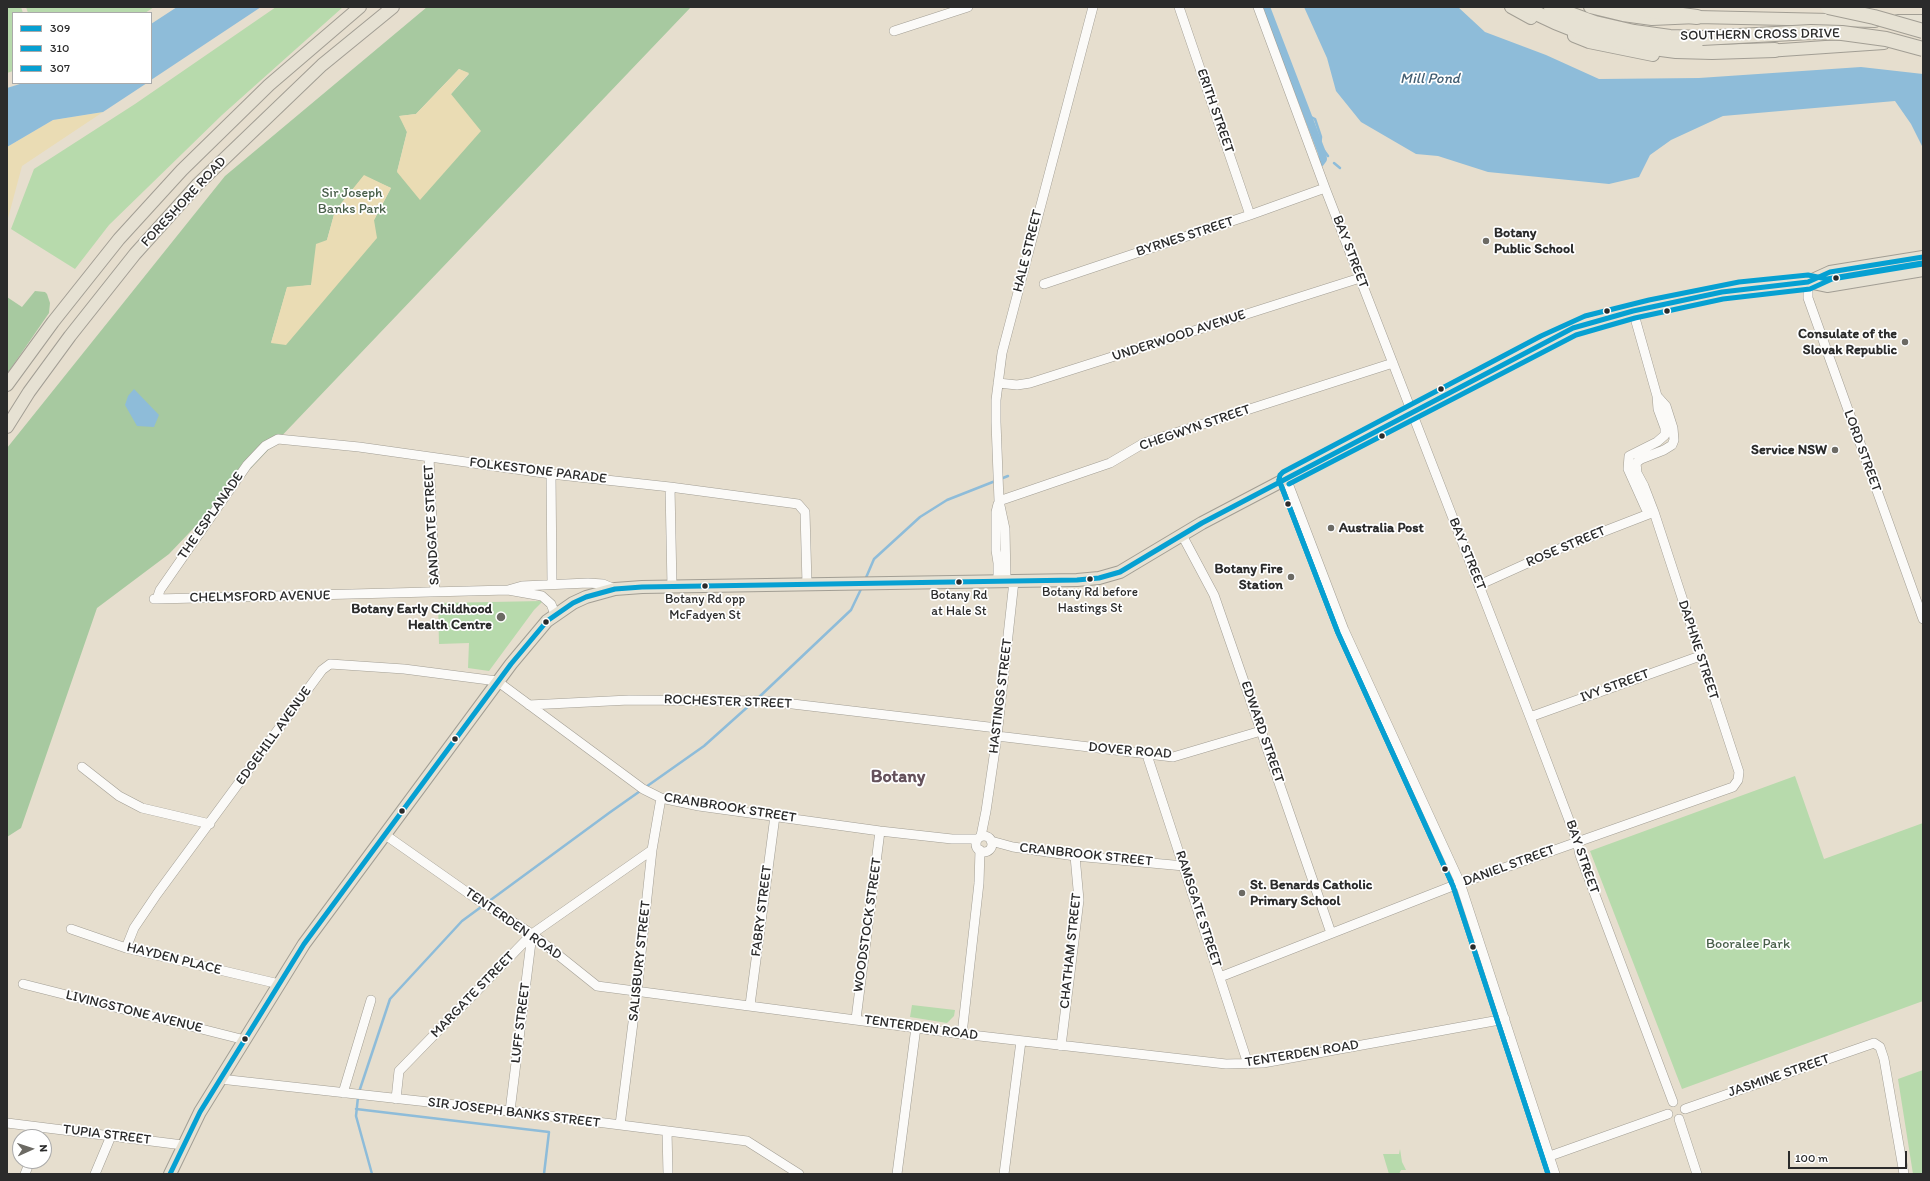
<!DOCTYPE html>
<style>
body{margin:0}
#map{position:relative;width:1930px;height:1181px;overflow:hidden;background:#e6dece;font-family:Itim,sans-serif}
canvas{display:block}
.frame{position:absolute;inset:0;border:8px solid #2b2b2b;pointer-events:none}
.legend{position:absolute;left:12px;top:12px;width:140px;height:72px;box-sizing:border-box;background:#fff;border:1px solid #aaa;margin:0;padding:5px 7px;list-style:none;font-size:12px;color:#2b2b2b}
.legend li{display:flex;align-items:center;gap:8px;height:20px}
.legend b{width:20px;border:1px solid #aaa}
.north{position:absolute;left:12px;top:1129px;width:40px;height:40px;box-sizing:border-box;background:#fff;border:1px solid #aaa;border-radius:50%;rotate:87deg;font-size:11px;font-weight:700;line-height:16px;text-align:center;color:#2b2b2b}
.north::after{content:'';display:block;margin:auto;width:14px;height:18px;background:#6c6a64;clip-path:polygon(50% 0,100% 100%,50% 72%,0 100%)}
.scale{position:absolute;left:1788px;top:1151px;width:119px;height:18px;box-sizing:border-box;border:2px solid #2b2b2b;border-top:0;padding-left:5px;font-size:12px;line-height:14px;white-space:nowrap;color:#2b2b2b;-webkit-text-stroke:3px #fff;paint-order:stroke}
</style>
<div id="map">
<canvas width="1930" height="1181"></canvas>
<div class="frame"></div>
<ul class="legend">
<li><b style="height:5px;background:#06a0d2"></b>309</li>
<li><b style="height:5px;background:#06a0d2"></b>310</li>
<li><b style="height:5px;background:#06a0d2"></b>307</li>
</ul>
<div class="north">N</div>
<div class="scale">100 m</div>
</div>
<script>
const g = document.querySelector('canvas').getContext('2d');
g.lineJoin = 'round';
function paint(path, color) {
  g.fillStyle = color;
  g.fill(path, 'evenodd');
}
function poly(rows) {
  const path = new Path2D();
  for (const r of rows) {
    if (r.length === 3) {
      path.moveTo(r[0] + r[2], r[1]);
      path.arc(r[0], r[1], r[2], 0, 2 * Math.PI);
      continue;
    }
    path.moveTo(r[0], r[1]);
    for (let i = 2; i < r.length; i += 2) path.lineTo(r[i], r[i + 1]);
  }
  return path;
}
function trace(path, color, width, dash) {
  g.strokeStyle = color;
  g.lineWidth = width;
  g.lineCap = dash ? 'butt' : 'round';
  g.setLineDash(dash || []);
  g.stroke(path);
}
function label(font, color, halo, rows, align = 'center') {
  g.font = font + ' Itim,sans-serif';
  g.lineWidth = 3.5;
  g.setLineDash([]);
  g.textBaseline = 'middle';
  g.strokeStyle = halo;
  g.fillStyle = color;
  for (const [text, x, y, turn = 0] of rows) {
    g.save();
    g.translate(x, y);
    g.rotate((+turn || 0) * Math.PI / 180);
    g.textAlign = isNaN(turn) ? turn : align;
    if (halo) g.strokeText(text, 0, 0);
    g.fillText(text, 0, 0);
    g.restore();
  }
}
const green = poly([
 [7,7,21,7,23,13,13,13,13,71,7,73],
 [26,7,154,7,145,13,28,13],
 [276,7,343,7,222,115,109,225,75,269,11,229,34,169,135,104],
 [543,601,534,610,489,671,468,668,469,643,439,644,438,603],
 [1795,776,1824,859,1923,823,1923,1001,1682,1089,1590,851],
 [912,1005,955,1010,954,1016,947,1023,910,1017],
 [1923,1070,1923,1174,1913,1174,1898,1079],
 [1400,1149,1402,1162,1406,1170,1401,1170,1399,1174,1389,1174,1383,1154,1399,1154]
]);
const forest = poly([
 [427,7,691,7,169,554,97,608,21,828,7,837,7,448,225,176],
 [459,69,469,74,451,94,397,172,407,132,400,116,416,114],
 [364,176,391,188,374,220,271,343,287,288,311,285,327,240,335,211],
 [35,291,45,292,47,294,50,303,49,313,7,374,7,297,22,307]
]);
const sand = poly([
 [459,69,469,73,451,94,481,131,420,200,397,172,407,132,399,116,416,114],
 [103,112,22,166,7,222,7,147,53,120],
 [364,175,391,188,374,220,377,238,286,345,271,343,287,287,311,285,316,244,327,240,335,211]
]);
const water = poly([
 [177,7,261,7,151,80,151,24],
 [1304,7,1458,7,1485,32,1546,55,1599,79,1699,78,1861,67,1923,74,1923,148,1911,124,1895,101,1723,116,1671,140,1650,155,1639,177,1609,184,1488,172,1438,156,1416,154,1361,122,1336,91,1327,58],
 [23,83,147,83,103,112,53,120,7,147,7,88],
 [134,389,159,415,154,427,137,426,125,405,128,396]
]);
const stream = poly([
 [1307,115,1315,119,1321,137,1320,145,1328,156],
 [1322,153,1325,160],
 [1334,163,1340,168],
 [865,580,874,559,920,517,947,500,1008,476],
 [757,699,851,610,862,587],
 [359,1092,390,999,462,921,609,813,704,746,752,703],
 [358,1097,356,1116,372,1174],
 [356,1109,549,1132,544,1174]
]);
const canal = poly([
 [1266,7,1322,153,1323,159,1320,163]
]);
const minor = poly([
 [1179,7,1250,215],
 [1258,7,1325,188,1530,717,1577,841,1580,855,1673,1102],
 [894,31,968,7],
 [1808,282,1808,298,1923,619],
 [1044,284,1250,215,1325,188],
 [1633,311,1657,396,1658,409,1665,428,1665,435,1657,442,1629,456,1628,469,1646,509,1654,512],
 [998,383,1017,385,1030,383,1360,278],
 [429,457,435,592],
 [551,474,552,584],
 [1286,478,1344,630,1460,883,1555,1174],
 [670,487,672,587],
 [999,501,1110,463,1144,443,1393,363],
 [998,504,996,512,996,550,998,563,998,581],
 [1182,535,1214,595,1331,933],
 [1006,581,1005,529,999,501,996,422,996,400,1002,353,1093,7],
 [1479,585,1561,548,1654,512],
 [508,590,522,586,588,583,603,584,615,589],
 [154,599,157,599,160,590,247,465,265,446,278,439,359,447,551,474,670,487,798,504,805,512,807,584],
 [157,599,508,590,542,596,551,604,555,614],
 [529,705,629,700,767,701,997,728],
 [1530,717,1700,656],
 [997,736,1173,757,1261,731],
 [1147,755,1248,1064],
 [82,767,119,796,142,808,210,824],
 [384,834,478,900,532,934,597,986,962,1034,1226,1064,1263,1063,1505,1019],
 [981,836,986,811,997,736,1014,581],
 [984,844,8],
 [991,841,1013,847,1075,856,1184,866],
 [71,929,126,948,279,984],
 [126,948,134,928,157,894,322,670,330,664,404,669,497,681,643,789,661,798,699,806,880,831,952,839,977,839],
 [1220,977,1450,887,1733,787,1738,780,1739,772,1654,512,1644,486,1637,473,1636,463,1641,459,1664,450,1672,445,1674,440,1673,428,1666,406,1657,396],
 [23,984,245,1040],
 [750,1005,775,816],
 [856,1019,880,831],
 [962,1034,979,883,980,850],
 [1061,1046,1079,900,1075,856],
 [220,1079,510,1111,747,1141,799,1174],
 [343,1093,371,1000],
 [396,1099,399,1071,532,934,652,850],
 [1685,1109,1874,1043,1880,1047,1884,1059,1904,1174],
 [510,1111,532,934],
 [1679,1119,1697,1174],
 [7,1123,183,1145],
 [620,1125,637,991,652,850,661,798],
 [667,1131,668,1174],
 [1550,1156,1668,1114],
 [25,1174,30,1161],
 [95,1174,111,1136],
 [897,1174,916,1027],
 [1004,1174,1021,1041]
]);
const major = poly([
 [1511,7,1531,18],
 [1590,7,1623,15,1652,19,1697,17,1875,21],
 [1898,21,1923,21],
 [1574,36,1589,42,1653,55],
 [1767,51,1884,43],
 [1808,282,1830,272,1923,257],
 [7,385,53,322,119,239,182,170,269,85,360,7],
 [7,427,29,392,70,336,135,254,198,184,322,65,393,7],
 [170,1174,200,1112,304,944,511,664,547,621,573,603,586,597,615,589,642,587,1077,580,1099,578,1120,572,1202,523,1573,328,1633,311,1740,289,1808,282,1827,286,1923,270]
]);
const highway = poly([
 [1523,7,1555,22,1585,34,1646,47,1676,51,1712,52,1775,50],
 [1551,7,1595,23,1634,32,1670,37,1702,38],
 [1623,7,1697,17]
]);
const highwayBridge = poly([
 [1828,7,1874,17,1923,31],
 [1702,38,1811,32,1842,33,1886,39,1923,49]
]);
const bus1 = poly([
 [170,1174,200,1112,304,944,511,664,547,621,573,603,586,597,615,589,642,587,1077,580,1099,578,1120,572,1202,523,1573,328,1633,311,1722,292,1808,282,1830,272,1923,257]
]);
const bus2 = poly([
 [1279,480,1338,633,1453,886,1548,1174],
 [1289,484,1576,335,1635,318,1723,299,1810,289,1832,279,1923,264]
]);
const bus3 = poly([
 [1548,1174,1453,886,1338,633,1279,480,1280,475,1283,472,1541,336,1585,316,1649,300,1739,282,1808,275,1827,279,1922,263]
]);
const markers = [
 [1486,241,4,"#6c6a64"],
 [1836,278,3.5,"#2b2b2b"],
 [1607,311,3.5,"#2b2b2b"],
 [1667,311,3.5,"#2b2b2b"],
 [1905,342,4,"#6c6a64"],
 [1441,389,3.5,"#2b2b2b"],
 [1382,436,3.5,"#2b2b2b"],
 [1835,450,4,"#6c6a64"],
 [1288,504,3.5,"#2b2b2b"],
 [1331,528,4,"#6c6a64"],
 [1291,577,4,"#6c6a64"],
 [1090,579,3.5,"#2b2b2b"],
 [959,582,3.5,"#2b2b2b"],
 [705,586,3.5,"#2b2b2b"],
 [501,617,5,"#6c6a64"],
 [546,622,3.5,"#2b2b2b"],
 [455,739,3.5,"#2b2b2b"],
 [402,811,3.5,"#2b2b2b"],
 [1445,869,3.5,"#2b2b2b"],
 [1242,893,4,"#6c6a64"],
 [1473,947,3.5,"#2b2b2b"],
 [245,1039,3.5,"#2b2b2b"]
];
const busNames = [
 ["Botany Rd before",1090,593],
 ["Hastings St",1090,609],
 ["Botany Rd",959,596],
 ["at Hale St",959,612],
 ["Botany Rd opp",705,600],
 ["McFadyen St",705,616]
];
const streetNames = [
 ["SOUTHERN CROSS DRIVE",1760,35,-1],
 ["ERITH STREET",1215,111,71],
 ["FORESHORE ROAD",184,202,-47],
 ["BYRNES STREET",1185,237,-18],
 ["HALE STREET",1028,251,-76],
 ["BAY STREET",1350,252,69],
 ["UNDERWOOD AVENUE",1179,336,-18],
 ["CHEGWYN STREET",1195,428,-19],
 ["LORD STREET",1862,451,70],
 ["FOLKESTONE PARADE",538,471,7],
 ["THE ESPLANADE",211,516,-55],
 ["SANDGATE STREET",432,525,-93],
 ["ROSE STREET",1566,547,-23],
 ["BAY STREET",1467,554,68],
 ["CHELMSFORD AVENUE",260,597,-1],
 ["DAPHNE STREET",1698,650,72],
 ["IVY STREET",1615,686,-20],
 ["HASTINGS STREET",1001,696,-83],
 ["ROCHESTER STREET",728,702,2],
 ["EDWARD STREET",1262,732,71],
 ["EDGEHILL AVENUE",274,736,-54],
 ["DOVER ROAD",1130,751,5],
 ["CRANBROOK STREET",730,808,9],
 ["CRANBROOK STREET",1086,855,6],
 ["BAY STREET",1582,857,71],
 ["DANIEL STREET",1509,866,-20],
 ["RAMSGATE STREET",1198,909,72],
 ["FABRY STREET",762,911,-83],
 ["TENTERDEN ROAD",513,924,35],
 ["WOODSTOCK STREET",868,925,-82],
 ["CHATHAM STREET",1071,951,-84],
 ["HAYDEN PLACE",174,959,14],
 ["SALISBURY STREET",640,961,-84],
 ["MARGATE STREET",473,995,-46],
 ["LIVINGSTONE AVENUE",134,1012,14],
 ["LUFF STREET",521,1023,-83],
 ["TENTERDEN ROAD",921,1028,8],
 ["TENTERDEN ROAD",1302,1054,-9],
 ["JASMINE STREET",1779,1076,-19],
 ["SIR JOSEPH BANKS STREET",514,1113,7],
 ["TUPIA STREET",107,1135,7]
];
const parkNames = [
 ["Sir Joseph",352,193],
 ["Banks Park",352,209],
 ["Booralee Park",1748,944]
];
const poiNames = [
 ["Botany",1494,233,"left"],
 ["Public School",1494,249,"left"],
 ["Consulate of the",1897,334],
 ["Slovak Republic",1897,350],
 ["Service NSW",1827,450],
 ["Australia Post",1339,528,"left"],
 ["Botany Fire",1283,569],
 ["Station",1283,585],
 ["Botany Early Childhood",492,609],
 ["Health Centre",492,625],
 ["St. Benards Catholic",1250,885,"left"],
 ["Primary School",1250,901,"left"]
];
const waterNames = [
 ["Mill Pond",1430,79]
];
const districtNames = [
 ["Botany",898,777]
];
paint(green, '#b7daac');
paint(forest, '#a7c9a0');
paint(sand, '#eadcb4');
paint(water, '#8ebcd9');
trace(stream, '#8ebcd9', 2.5);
trace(canal, '#8ebcd9', 8);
trace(minor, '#a29e94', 10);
trace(major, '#a29e94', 14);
trace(highway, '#a29e94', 16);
trace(minor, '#fbfaf8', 9);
trace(major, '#e6e1d3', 12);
trace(highway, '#e6e1d3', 14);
trace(highwayBridge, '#a29e94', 16, []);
trace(highwayBridge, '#e6e1d3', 14);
trace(bus1, '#06a0d2', 5);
trace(bus2, '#06a0d2', 5);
trace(bus3, '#06a0d2', 5);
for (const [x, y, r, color] of markers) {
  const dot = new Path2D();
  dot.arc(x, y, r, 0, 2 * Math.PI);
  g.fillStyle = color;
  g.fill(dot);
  trace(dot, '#fff', 1.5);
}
label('13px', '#2b2b2b', '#fff', busNames);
label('14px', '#2b2b2b', '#fff', streetNames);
label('14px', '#495f4a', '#fff', parkNames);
label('bold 14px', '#2b2b2b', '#fff', poiNames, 'right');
label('italic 15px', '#435f73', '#fff', waterNames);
label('bold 18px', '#65525c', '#fff', districtNames);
</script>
